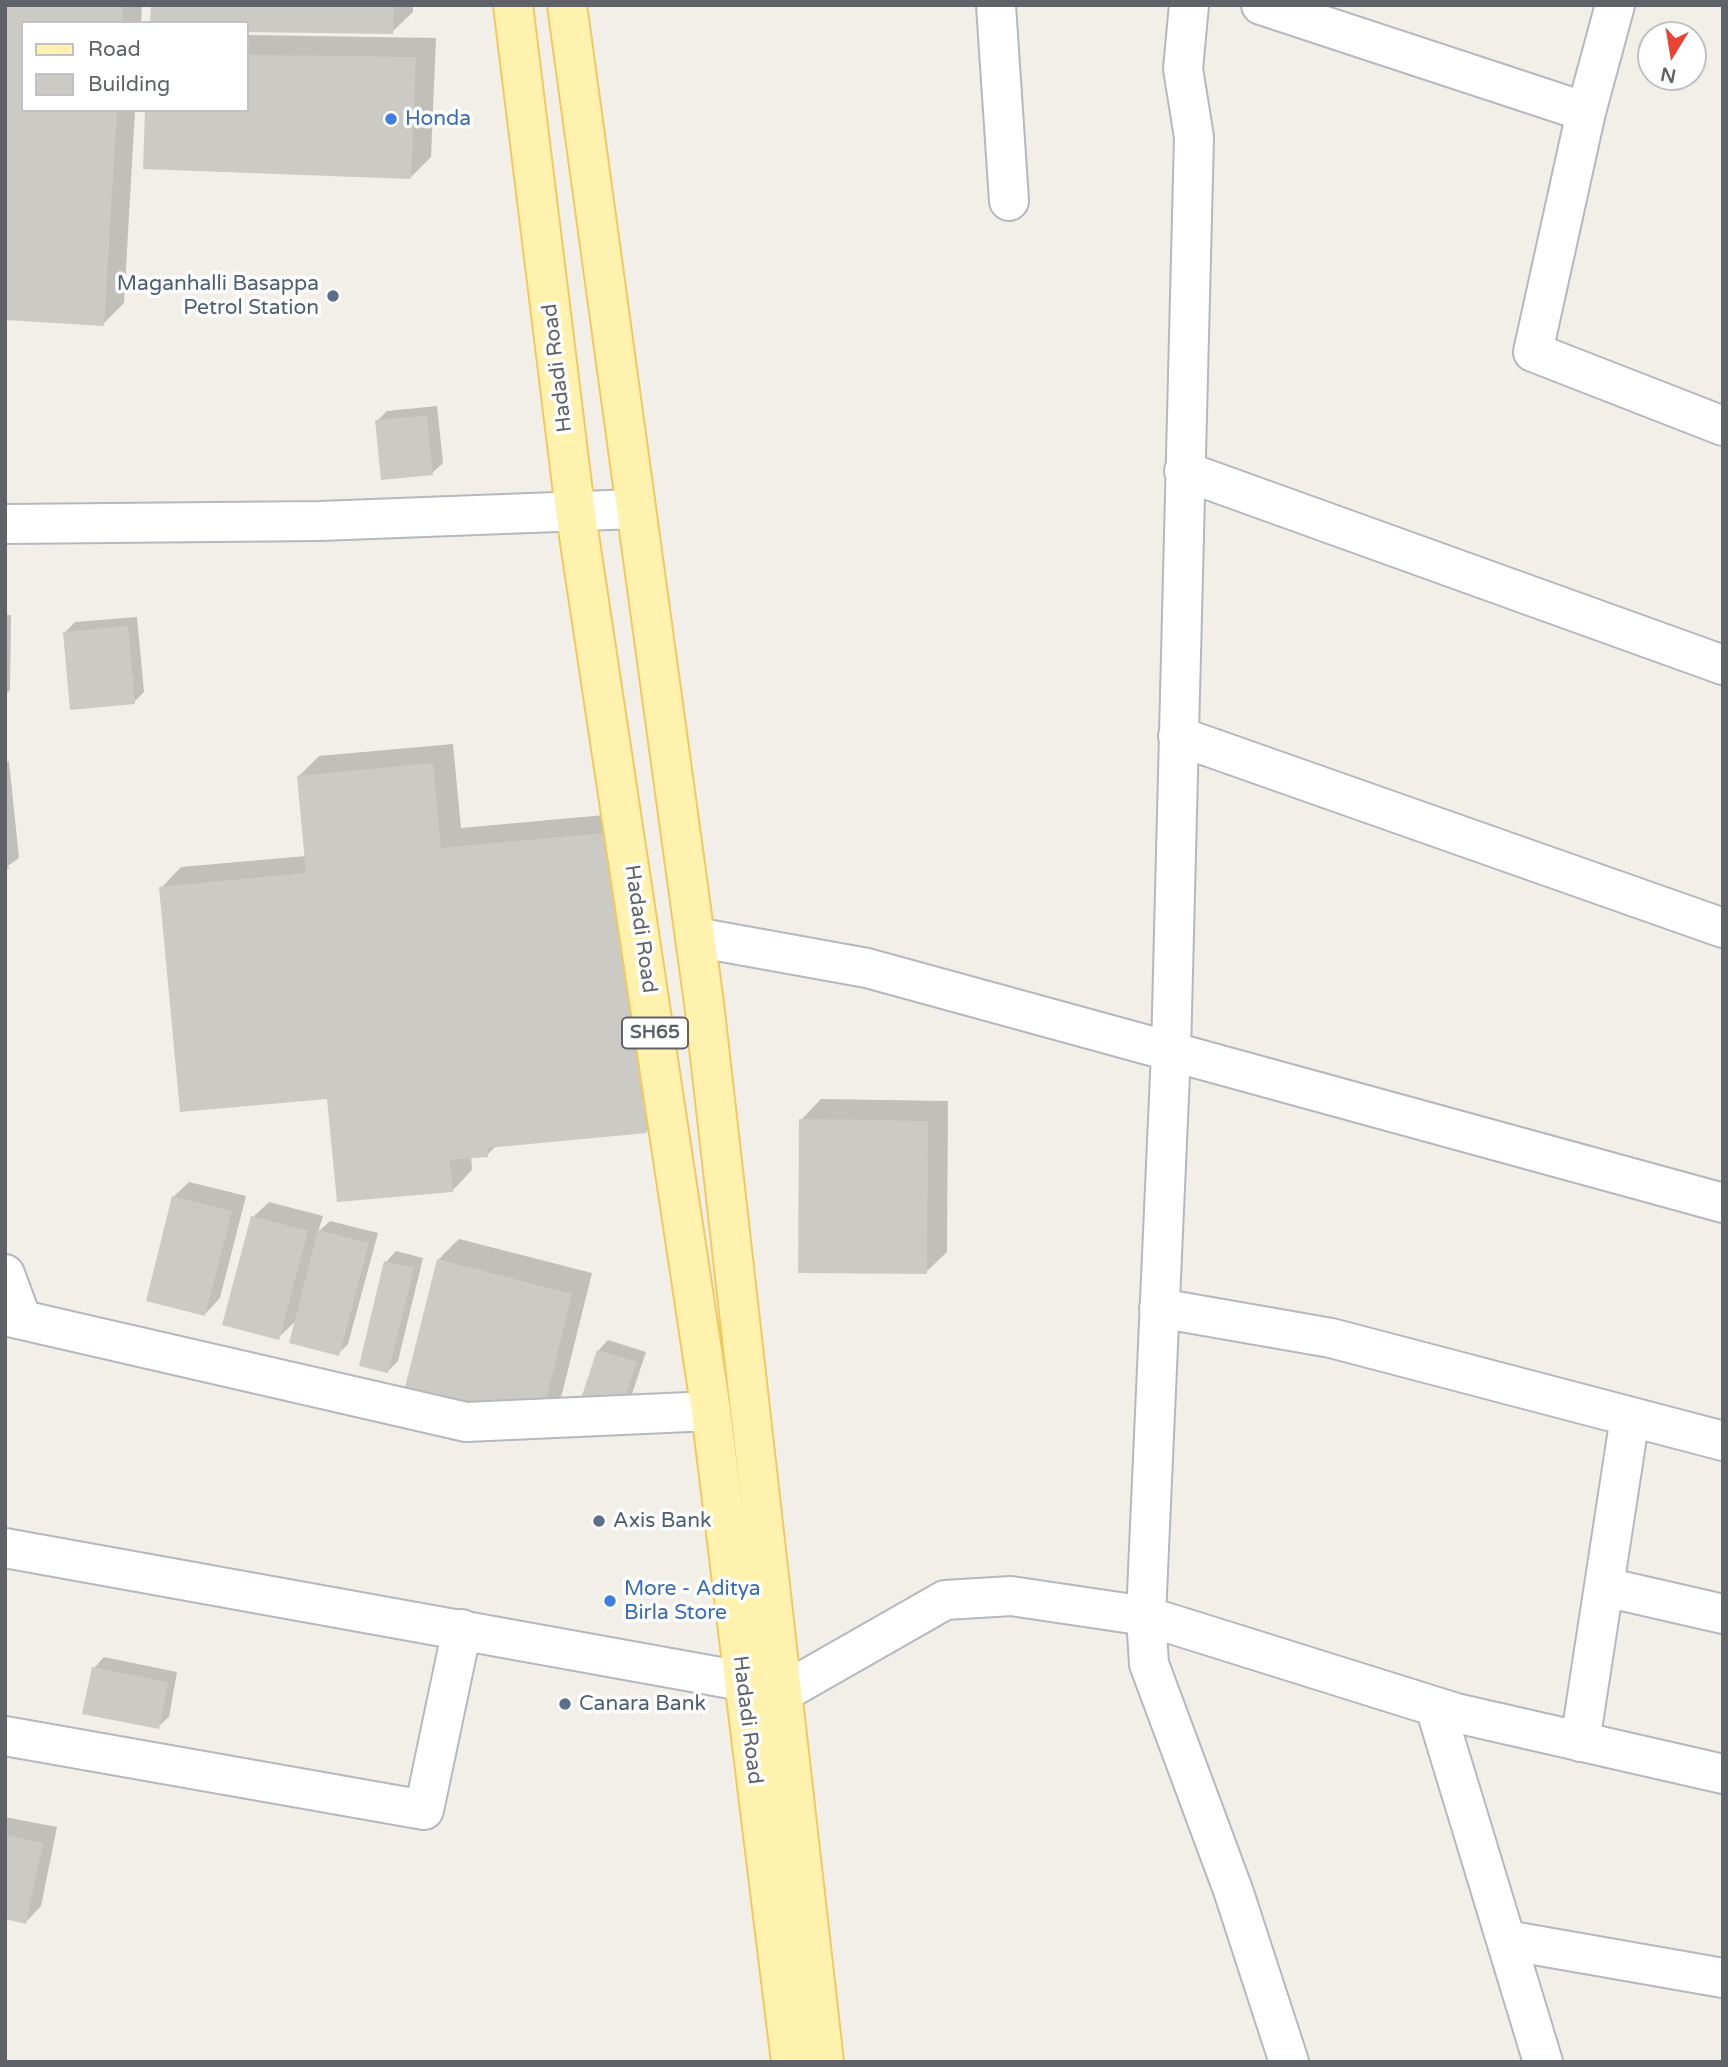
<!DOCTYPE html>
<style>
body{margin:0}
#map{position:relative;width:1728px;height:2067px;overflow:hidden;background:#f1efe8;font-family:"Varela Round",sans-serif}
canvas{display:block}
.frame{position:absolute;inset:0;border:7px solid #5f6368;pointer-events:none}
.legend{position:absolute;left:21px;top:21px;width:228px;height:91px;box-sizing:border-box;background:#fff;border:2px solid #bfc1c3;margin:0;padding:9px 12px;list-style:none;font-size:21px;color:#5f6368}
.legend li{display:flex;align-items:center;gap:14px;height:35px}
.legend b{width:35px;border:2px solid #bfc1c3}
.north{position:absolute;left:1637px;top:21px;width:70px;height:70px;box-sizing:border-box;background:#fff;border:2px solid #bfc1c3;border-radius:50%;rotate:191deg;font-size:19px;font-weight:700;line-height:28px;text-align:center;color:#5f6368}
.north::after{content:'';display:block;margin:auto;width:24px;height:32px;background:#ea4335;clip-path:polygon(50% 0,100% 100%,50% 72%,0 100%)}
</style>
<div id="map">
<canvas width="1728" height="2067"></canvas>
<div class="frame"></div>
<ul class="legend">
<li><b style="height:9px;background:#fff2af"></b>Road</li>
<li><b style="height:19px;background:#cccac5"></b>Building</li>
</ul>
<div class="north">N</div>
</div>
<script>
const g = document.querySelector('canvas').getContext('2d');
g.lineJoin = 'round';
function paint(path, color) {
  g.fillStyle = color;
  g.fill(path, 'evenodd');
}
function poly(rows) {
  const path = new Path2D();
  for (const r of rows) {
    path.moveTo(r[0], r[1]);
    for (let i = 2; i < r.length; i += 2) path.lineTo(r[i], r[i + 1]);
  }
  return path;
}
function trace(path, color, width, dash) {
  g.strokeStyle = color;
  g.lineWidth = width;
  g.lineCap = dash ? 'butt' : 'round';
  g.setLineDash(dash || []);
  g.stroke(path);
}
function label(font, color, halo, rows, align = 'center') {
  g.font = font + ' "Varela Round",sans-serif';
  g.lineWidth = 7;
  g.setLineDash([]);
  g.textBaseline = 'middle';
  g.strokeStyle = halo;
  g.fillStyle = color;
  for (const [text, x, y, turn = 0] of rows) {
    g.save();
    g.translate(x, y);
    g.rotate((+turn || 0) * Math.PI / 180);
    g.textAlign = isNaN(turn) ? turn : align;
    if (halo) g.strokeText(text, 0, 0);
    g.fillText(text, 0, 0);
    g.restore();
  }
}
const shadow = poly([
 [5,5,142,5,141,23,23,23,23,110,135,110,124,303,103,324,5,318],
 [153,5,413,5,413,12,392,32,247,30,247,23],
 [247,35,436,38,431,157,410,178,247,110],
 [437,406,443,463,432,473,377,421,387,411],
 [5,615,11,615,10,690,5,695],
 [137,617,144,692,134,702,64,633,75,622],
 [453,744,461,828,638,812,667,1111,646,1132,497,1145,487,1155,471,1156,472,1170,452,1191,329,1097,161,888,181,867,306,856,299,776,319,756],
 [9,761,19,858,5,868,5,762],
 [821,1099,948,1101,947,1252,926,1272,801,1120],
 [189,1182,246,1196,220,1298,205,1314,173,1197],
 [269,1202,323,1216,318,1232,330,1221,378,1233,348,1344,338,1354,297,1320,278,1338,253,1217],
 [459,1239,592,1273,560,1402,539,1423,438,1260],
 [396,1251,423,1258,398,1361,388,1371,386,1262],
 [608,1340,646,1352,626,1412,598,1351],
 [104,1657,177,1672,169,1717,158,1727,94,1668],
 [5,1817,57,1827,41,1906,26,1922,5,1918]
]);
const building = poly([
 [5,5,123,5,122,23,23,23,23,110,117,110,104,326,5,320],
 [151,5,394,5,393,34,247,32,247,23,150,23],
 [247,55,416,57,411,179,143,169,145,110,247,110],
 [427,416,433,475,381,480,375,420],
 [128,626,135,704,70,710,63,632],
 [433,763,441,848,618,832,647,1133,487,1148,488,1157,450,1160,453,1192,337,1202,327,1099,180,1112,159,887,306,873,297,776],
 [5,849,9,869,5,870],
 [799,1119,928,1121,927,1274,798,1273],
 [172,1196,232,1211,205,1316,146,1301],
 [251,1216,308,1231,279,1340,222,1325],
 [318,1230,369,1243,339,1356,289,1343],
 [437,1259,572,1294,540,1425,404,1391],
 [384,1261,414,1268,388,1373,359,1366],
 [597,1350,637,1362,616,1425,577,1411],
 [92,1667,168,1682,159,1729,82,1714],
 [5,1835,43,1843,26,1924,5,1919]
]);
const minor = poly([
 [996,5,1009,201],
 [1189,5,1183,69,1194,137,1171,1052,1146,1616,1149,1664,1233,1890,1289,2062],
 [1261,5,1586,112],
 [1615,5,1586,112,1533,352,1723,426],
 [1184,471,1723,665],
 [5,524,320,521,635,509],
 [1178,736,1723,928],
 [695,937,867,968,1723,1203],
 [5,1274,22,1320],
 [1159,1308,1331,1338,1723,1441],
 [5,1316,466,1422,711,1411],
 [5,1548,742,1681],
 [1605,1587,1723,1614],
 [782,1693,945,1600,1011,1596,1146,1616,1456,1713,1723,1774],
 [1435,1707,1543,2062],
 [5,1736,424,1810,462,1629],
 [1580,1742,1630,1417],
 [1506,1940,1723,1978]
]);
const major = poly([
 [513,5,575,509,711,1411,791,2062],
 [567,5,704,1003,824,2062]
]);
const markers = [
 [391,119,7,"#3f7fe0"],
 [333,296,7,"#5c6f8a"],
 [599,1521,7,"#5c6f8a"],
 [610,1601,7,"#3f7fe0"],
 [565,1704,7,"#5c6f8a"]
];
const shields = [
 [655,1033,66]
];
const shieldNames = [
 ["SH65",655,1033]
];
const shopNames = [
 ["Honda",405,119],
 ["More - Aditya",624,1589],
 ["Birla Store",624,1613]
];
const serviceNames = [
 ["Maganhalli Basappa",319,284,"right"],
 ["Petrol Station",319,308,"right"],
 ["Axis Bank",613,1521],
 ["Canara Bank",579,1704]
];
const streetNames = [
 ["Hadadi Road",558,368,-97],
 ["Hadadi Road",640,929,82],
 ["Hadadi Road",747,1720,83]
];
paint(shadow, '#0003');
paint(building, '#cccac5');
trace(minor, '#b5b8bc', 42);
trace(major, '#f2c960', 42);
trace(minor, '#fff', 38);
trace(major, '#fff2af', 38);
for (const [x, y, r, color] of markers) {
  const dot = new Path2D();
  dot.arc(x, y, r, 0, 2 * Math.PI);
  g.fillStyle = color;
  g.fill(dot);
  trace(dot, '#fff', 2.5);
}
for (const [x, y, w] of shields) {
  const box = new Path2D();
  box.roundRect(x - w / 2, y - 15.5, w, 31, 5);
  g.fillStyle = '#fff';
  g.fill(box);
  trace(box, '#5f6368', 2);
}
label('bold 19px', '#5f6368', null, shieldNames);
label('21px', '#366cbe', '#fff', shopNames, 'left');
label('21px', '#4e5e75', '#fff', serviceNames, 'left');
label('21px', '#5f6368', '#fff', streetNames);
</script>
